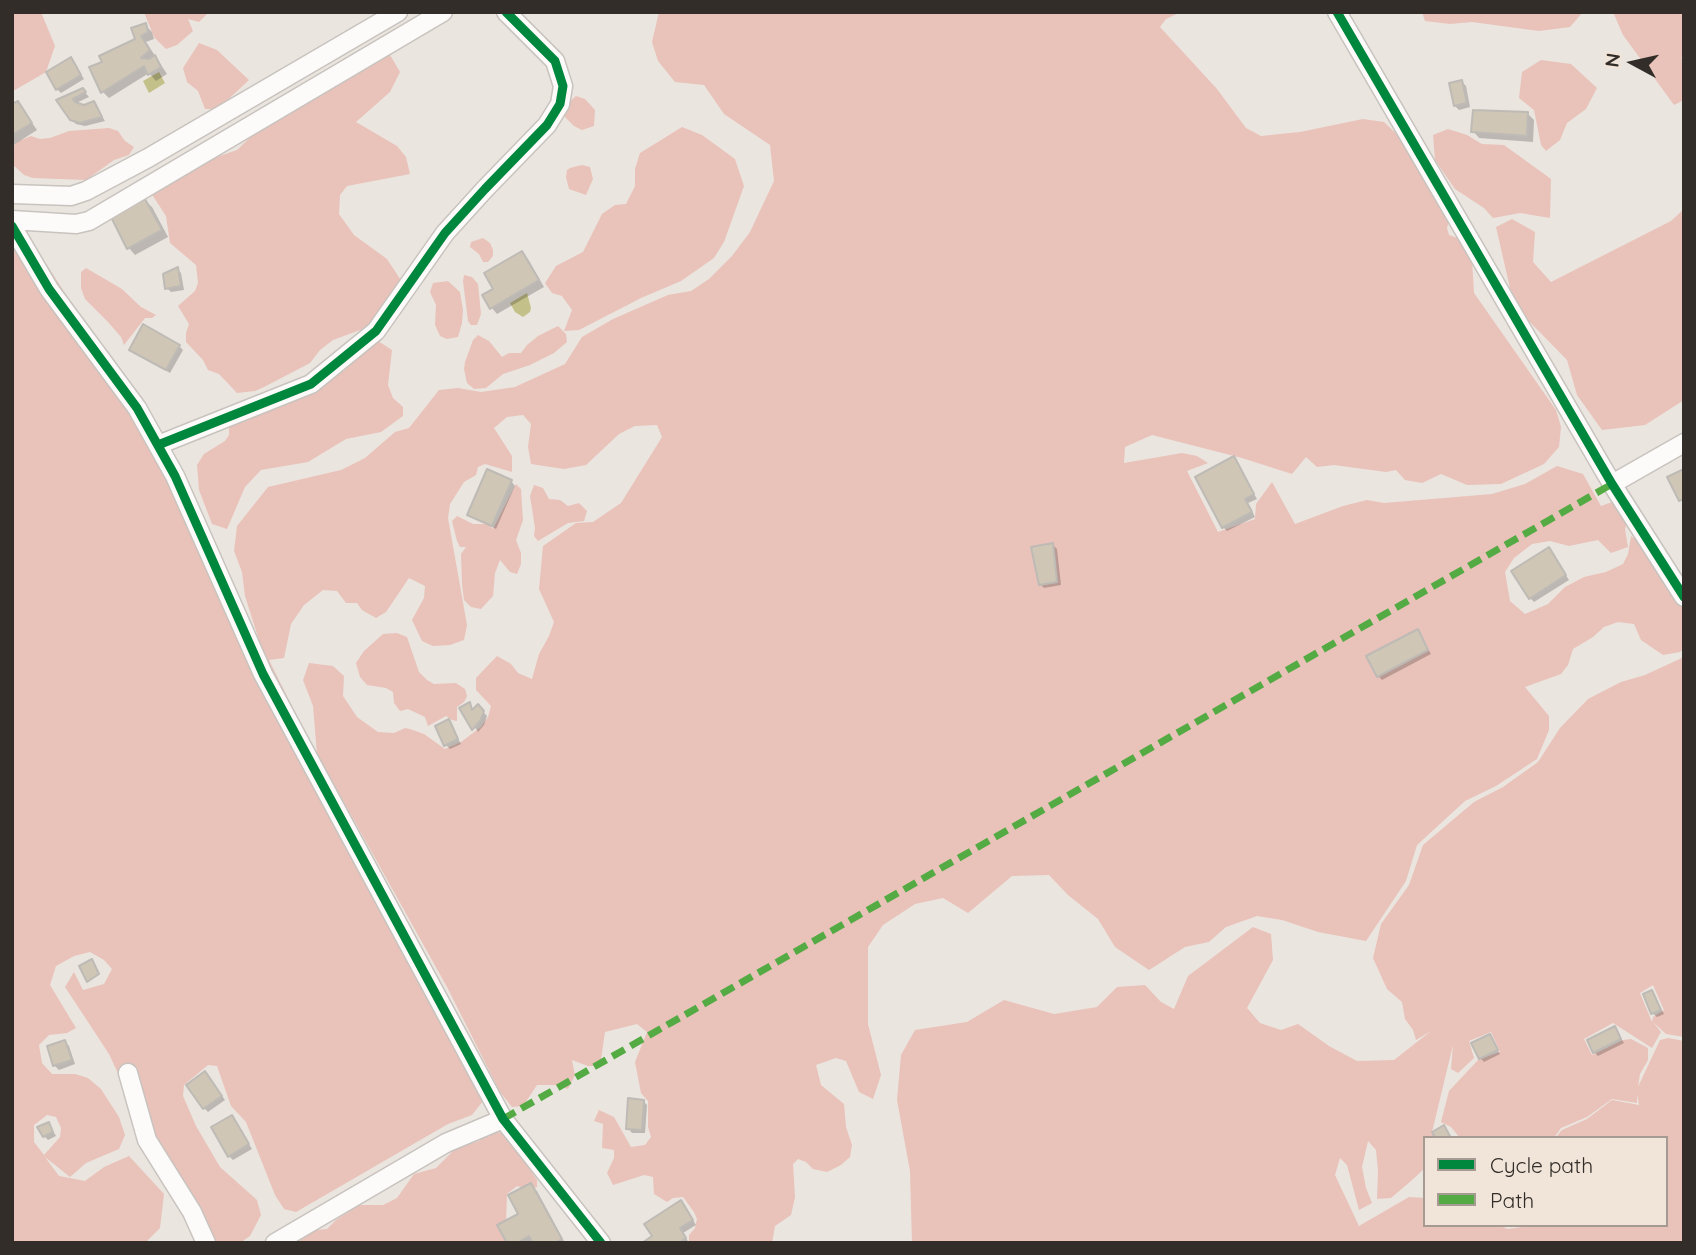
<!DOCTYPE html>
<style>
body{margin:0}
#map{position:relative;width:1696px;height:1255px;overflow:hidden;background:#ebe5df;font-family:Quicksand,sans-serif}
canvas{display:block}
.frame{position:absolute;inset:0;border:14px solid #322d28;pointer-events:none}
.legend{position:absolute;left:1423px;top:1136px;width:245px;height:91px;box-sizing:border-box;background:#f1e5d9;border:2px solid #a59b92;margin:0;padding:9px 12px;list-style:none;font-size:21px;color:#322d28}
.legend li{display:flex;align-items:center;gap:14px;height:35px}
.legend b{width:35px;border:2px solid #a59b92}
.north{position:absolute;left:1598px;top:28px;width:70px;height:70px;-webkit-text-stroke:5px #f1e5d9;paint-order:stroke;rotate:278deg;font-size:19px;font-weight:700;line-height:28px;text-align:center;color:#322d28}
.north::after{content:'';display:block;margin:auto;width:24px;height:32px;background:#322d28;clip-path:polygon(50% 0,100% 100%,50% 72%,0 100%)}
</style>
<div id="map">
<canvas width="1696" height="1255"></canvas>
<div class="frame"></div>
<ul class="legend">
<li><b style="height:9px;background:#00873e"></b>Cycle path</li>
<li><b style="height:9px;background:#54ab44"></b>Path</li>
</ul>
<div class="north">N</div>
</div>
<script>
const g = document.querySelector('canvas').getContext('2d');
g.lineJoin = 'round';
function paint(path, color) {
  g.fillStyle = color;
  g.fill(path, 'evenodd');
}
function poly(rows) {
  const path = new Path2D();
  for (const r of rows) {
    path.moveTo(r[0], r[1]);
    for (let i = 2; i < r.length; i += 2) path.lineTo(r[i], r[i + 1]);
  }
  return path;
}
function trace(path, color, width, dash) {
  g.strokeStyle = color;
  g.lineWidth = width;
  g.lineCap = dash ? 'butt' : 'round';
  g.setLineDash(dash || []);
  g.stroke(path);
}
const green = poly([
 [12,12,41,12,55,46,46,72,15,90,12,90],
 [144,12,207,12,208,13,199,22,188,19,193,31,177,45,166,49,154,37],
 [659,12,1181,12,1166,19,1160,27,1217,89,1246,128,1261,136,1300,132,1363,119,1384,122,1407,144,1449,220,1447,228,1449,235,1463,240,1472,260,1474,293,1556,410,1561,427,1559,447,1544,464,1501,484,1467,485,1441,474,1422,483,1405,480,1396,470,1386,472,1334,465,1317,467,1306,457,1292,474,1242,458,1152,435,1125,447,1124,463,1182,453,1197,456,1208,463,1187,471,1218,532,1255,519,1256,504,1272,482,1295,524,1343,506,1367,500,1384,503,1492,494,1525,484,1557,466,1583,474,1601,506,1615,501,1628,520,1625,529,1628,547,1611,553,1598,540,1569,546,1550,541,1532,544,1514,558,1505,572,1510,601,1525,614,1548,604,1565,587,1584,577,1606,572,1623,564,1628,554,1631,536,1647,547,1684,607,1684,648,1680,652,1663,655,1641,640,1634,624,1618,622,1604,627,1593,637,1573,649,1568,665,1561,674,1525,687,1549,716,1549,730,1537,759,1496,786,1465,801,1417,845,1406,881,1366,941,1318,932,1282,920,1257,916,1226,927,1209,942,1185,947,1149,970,1115,947,1098,919,1068,895,1049,875,1012,876,968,913,943,898,915,904,883,925,868,947,868,1024,881,1075,873,1099,859,1092,846,1061,836,1058,816,1065,821,1085,844,1104,846,1127,852,1145,850,1157,841,1165,827,1172,813,1169,806,1162,798,1159,793,1164,795,1197,791,1215,775,1226,772,1243,689,1243,689,1235,695,1228,697,1219,694,1212,683,1197,673,1198,667,1202,654,1194,653,1177,644,1175,613,1185,607,1173,614,1158,614,1150,602,1148,603,1124,594,1121,599,1110,614,1117,631,1147,645,1145,651,1137,648,1127,648,1101,641,1093,635,1062,647,1032,637,1024,605,1032,600,1066,588,1066,572,1060,575,1075,568,1089,557,1085,537,1085,523,1106,512,1107,500,1092,447,987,317,754,313,706,303,680,309,663,333,666,344,676,343,696,357,717,378,732,394,733,405,728,410,729,424,734,445,749,461,742,481,727,488,717,491,706,476,690,476,678,497,656,511,664,518,673,532,679,539,654,549,636,554,622,539,589,543,546,576,523,593,522,621,503,662,437,657,425,635,426,619,434,586,465,564,469,544,466,531,464,528,447,531,424,523,415,507,417,494,428,512,456,512,472,485,464,478,467,476,475,464,482,450,504,448,518,467,625,464,640,450,645,433,646,422,641,412,620,424,598,425,586,409,578,386,612,376,618,362,610,357,603,346,603,337,591,323,590,304,605,291,624,284,658,269,660,463,1050,483,1101,472,1115,448,1124,296,1212,284,1209,275,1195,246,1122,231,1106,217,1066,208,1065,184,1085,183,1096,196,1126,220,1167,257,1200,261,1215,250,1236,240,1243,201,1243,143,1127,109,1054,65,987,74,972,83,990,104,984,112,969,104,960,90,952,74,956,56,966,50,985,76,1028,67,1033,49,1035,39,1045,42,1063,52,1074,75,1074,88,1078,101,1089,119,1117,125,1135,119,1149,86,1163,70,1177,45,1157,59,1176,85,1181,104,1167,129,1156,164,1194,160,1228,145,1243,12,1243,12,221,47,265,159,440,259,640,245,596,242,572,234,551,237,526,268,487,341,470,365,458,395,432,409,428,439,390,458,388,481,392,515,387,565,364,582,337,613,319,668,295,691,291,709,279,732,256,750,232,774,181,770,145,724,114,704,85,675,82,658,61,652,42],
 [47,1115,56,1117,61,1128,60,1137,44,1155,34,1142,34,1125],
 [1422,12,1583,12,1570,27,1539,31,1472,22,1450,24,1425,21],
 [1613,12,1684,12,1684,57,1681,57,1684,62,1684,100,1674,105,1623,35],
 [199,43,217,50,249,80,218,109,205,109,198,91,187,82,183,68],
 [379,51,390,55,400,72,390,92,356,122,397,146,406,157,410,174,347,186,340,195,339,214,354,235,387,259,404,285,371,326,333,340,320,350,310,363,264,387,255,391,237,393,219,374,208,370,203,360,186,342,186,333,189,324,178,306,195,291,198,283,196,265,170,243,166,216,151,193,182,169,237,150,264,124],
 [1541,60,1571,64,1597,88,1586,109,1567,123,1560,140,1546,151,1541,145,1534,110,1519,98,1522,72],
 [576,96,585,99,595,110,594,126,582,130,574,126,565,117,565,106],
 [682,127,702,135,735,159,744,186,724,242,714,258,681,281,641,298,579,330,564,331,572,310,562,296,552,293,545,283,556,266,583,252,602,214,615,205,626,204,635,186,635,169,640,153],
 [109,128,118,131,125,141,134,147,129,155,114,160,86,180,33,178,24,175,12,164,12,147,19,141,31,136,40,139,50,138,69,131],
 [1448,129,1467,135,1482,144,1504,145,1551,179,1550,218,1520,213,1493,218,1484,208,1455,189,1435,160,1433,135],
 [582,165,590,167,593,179,586,195,569,189,566,177,567,170,570,168],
 [1684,209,1684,400,1645,425,1602,430,1577,395,1567,360,1524,316,1510,288,1496,227,1512,219,1535,232,1533,262,1551,282,1671,221],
 [483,238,490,243,493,250,493,256,488,262,483,262,479,254,470,247,471,242],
 [86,268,122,289,141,307,156,315,152,318,145,318,124,345,121,337,108,322,85,299,81,288,81,272],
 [464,275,472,277,478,284,481,314,477,325,471,325,468,321,463,281],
 [448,281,460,292,463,310,462,323,458,337,447,339,440,336,435,325,436,305,430,292,433,283],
 [558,326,566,334,567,342,554,353,530,365,503,374,486,388,474,389,467,383,464,369,465,362,473,340,478,335,489,341,502,357,509,353,521,353,527,345,538,336],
 [364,338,378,341,392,350,388,385,393,398,403,407,403,416,381,432,346,439,308,462,261,470,245,487,227,529,212,524,199,490,197,465,204,454,225,441,229,435,229,421,290,394],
 [516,484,521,489,522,506,523,520,516,540,521,553,521,564,517,574,510,572,500,560,495,573,493,596,481,609,471,607,464,600,462,584,461,554,466,547,460,547,457,541,452,521,457,516,473,524,488,524,493,529],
 [534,485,543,488,549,499,560,500,568,506,579,503,587,511,584,521,568,523,538,541,534,536,535,528,530,496],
 [397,633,407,637,419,672,427,680,434,684,456,683,465,689,467,696,464,702,457,707,457,721,452,720,446,716,428,726,425,717,408,709,400,711,394,703,393,692,386,688,367,685,360,677,356,663,364,651,383,634],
 [1684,657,1684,1037,1666,1034,1653,1022,1661,1032,1652,1048,1613,1023,1584,1039,1592,1055,1623,1040,1631,1039,1648,1048,1648,1060,1640,1074,1638,1087,1660,1040,1668,1038,1684,1041,1684,1243,912,1243,910,1171,897,1100,901,1055,915,1030,967,1022,1004,1000,1054,1014,1097,1007,1117,987,1145,985,1161,1002,1174,1009,1188,976,1253,927,1271,934,1273,960,1247,1008,1260,1023,1281,1030,1298,1024,1329,1046,1357,1061,1394,1060,1431,1031,1416,1040,1413,1030,1405,1019,1402,1002,1387,989,1373,958,1381,924,1409,885,1423,845,1474,802,1503,787,1538,762,1560,728,1588,699,1621,682,1645,675],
 [1653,985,1664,1010,1653,1017,1652,1022,1640,993],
 [1491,1032,1500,1052,1479,1059,1449,1091,1441,1122,1451,1127,1460,1138,1554,1138,1561,1128,1587,1117,1612,1099,1637,1103,1637,1094,1639,1105,1612,1100,1587,1119,1562,1130,1555,1138,1666,1138,1666,1225,1535,1225,1508,1229,1498,1225,1425,1225,1425,1198,1409,1197,1359,1226,1335,1175,1340,1158,1347,1165,1359,1210,1372,1203,1366,1188,1362,1167,1368,1141,1376,1150,1378,1171,1377,1199,1391,1198,1411,1181,1425,1168,1425,1138,1435,1138,1432,1132,1453,1045,1451,1069,1458,1073,1474,1058,1469,1041],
 [492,1129,505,1135,518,1146,525,1162,537,1180,537,1187,529,1190,517,1186,507,1194,506,1224,512,1240,519,1243,297,1243,307,1234,317,1230,327,1229,336,1220,359,1205,383,1205,397,1198,414,1174,436,1168,456,1148,479,1141]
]);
const water = poly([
 [159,72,165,83,149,93,143,81],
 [527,293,531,308,530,312,523,317,515,312,510,303]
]);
const shadow = poly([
 [145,25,152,32,154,39,146,42,167,74,156,81,149,73,109,98,103,92,105,64,137,40],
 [71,59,84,79,61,93,57,89],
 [1462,82,1466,86,1470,107,1459,110,1455,106],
 [83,90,89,97,74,104,85,107,94,103,105,121,85,126,76,124,71,119,59,101],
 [18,103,37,130,12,146,12,106],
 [1527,113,1534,120,1533,142,1479,138,1473,131],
 [145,201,152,207,168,237,135,255,129,248,113,218],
 [522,253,528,259,544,287,497,314,491,307],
 [177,269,181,273,184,290,171,292,167,288],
 [179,346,183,350,170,373,136,353],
 [1233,458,1257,499,1248,503,1255,517,1227,531,1223,527],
 [511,481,515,486,496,529,469,515],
 [1053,545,1057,549,1061,585,1044,588,1040,584],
 [1549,549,1569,580,1534,602,1530,598],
 [1417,631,1431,654,1382,680,1378,676],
 [469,704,474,710,478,706,487,716,484,725,478,732,462,708],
 [448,721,461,744,450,749,446,745],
 [1652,992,1664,1014,1657,1017,1652,1013],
 [1615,1028,1624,1043,1598,1056,1594,1052],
 [1490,1036,1500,1054,1484,1062,1480,1058],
 [65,1042,69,1046,75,1064,59,1070,55,1066,49,1047],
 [209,1078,225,1100,208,1112,204,1108],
 [643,1101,647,1105,645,1133,632,1133,628,1128],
 [232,1117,252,1149,233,1160,229,1156],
 [49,1124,56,1136,48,1140,44,1136],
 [530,1185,537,1191,565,1243,509,1243],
 [685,1207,696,1225,683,1233,689,1243,645,1243]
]);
const building = poly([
 [146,23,148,32,141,36,150,50,141,58,149,59,155,55,161,67,148,75,144,66,101,93,89,67,102,62,99,56,135,39,131,28,146,23],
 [71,57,81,75,56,90,46,72,71,57],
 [1462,80,1467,103,1454,106,1449,83,1462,80],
 [83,88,86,92,73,99,75,102,84,105,94,101,102,117,80,123,70,120,56,100,83,88],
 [18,101,32,123,12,135,12,104,18,101],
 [1473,110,1528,112,1527,136,1471,132,1473,110],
 [145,199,162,230,127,249,111,217,145,199],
 [522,251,539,280,490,309,482,295,493,289,484,273,522,251],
 [178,267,181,286,165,289,163,274,178,267],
 [143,324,180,345,166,370,129,350,143,324],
 [1234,456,1254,494,1245,499,1252,512,1222,528,1195,477,1234,456],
 [487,469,512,480,492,526,467,515,487,469],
 [1684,469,1684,499,1679,501,1667,477,1684,469],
 [1053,543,1057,582,1039,585,1031,547,1053,543],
 [1549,547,1566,575,1529,599,1511,571,1549,547],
 [1418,629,1428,650,1377,677,1366,656,1418,629],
 [470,702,472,710,478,704,484,711,480,721,472,730,459,708,470,702],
 [449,719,458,739,444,746,435,726,449,719],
 [92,959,99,974,87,982,79,966,92,959],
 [1652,990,1661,1010,1651,1014,1643,994,1652,990],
 [1615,1026,1621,1039,1593,1053,1587,1040,1615,1026],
 [1490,1034,1498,1050,1479,1059,1471,1043,1490,1034],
 [65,1040,72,1060,53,1066,47,1046,65,1040],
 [205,1071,222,1096,203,1109,186,1085,205,1071],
 [628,1098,644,1100,642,1130,626,1129,628,1098],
 [232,1115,249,1144,228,1157,211,1127,232,1115],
 [49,1122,53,1132,43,1137,37,1127,49,1122],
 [1444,1125,1451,1138,1435,1138,1432,1132,1444,1125],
 [531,1183,562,1239,555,1243,533,1243,529,1236,517,1243,507,1243,497,1225,518,1214,508,1195,531,1183],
 [681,1200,693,1220,680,1228,686,1238,679,1243,642,1243,652,1236,644,1224,681,1200]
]);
const minor = poly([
 [1337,12,1612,484,1684,597],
 [12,194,71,196,86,191,148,158,398,12],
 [12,220,76,224,89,221,443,12],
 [12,226,49,289,137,408,175,476,263,674,503,1119,601,1243],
 [158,445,311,384,376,331,445,233,485,189,547,125,560,104,563,86,555,61,506,12],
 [1612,484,1684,443],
 [128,1073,147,1140,192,1212,206,1243],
 [275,1243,446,1143,503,1119]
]);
const quiet = poly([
 [503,1119,1612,484]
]);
const cycleway = poly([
 [1337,12,1612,484,1684,597],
 [12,226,49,289,137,408,175,476,263,674,503,1119,601,1243],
 [158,445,311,384,376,331,445,233,485,189,547,125,560,104,563,86,555,61,506,12]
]);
paint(green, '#e9c2ba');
paint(water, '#c4c089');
paint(shadow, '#0003');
paint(building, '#cfc6b6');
trace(building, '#bebab5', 2);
trace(minor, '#c8c3be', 21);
trace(minor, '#fcfbfa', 18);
trace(quiet, '#54ab44', 7, [14, 7]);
trace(cycleway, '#00873e', 9);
</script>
